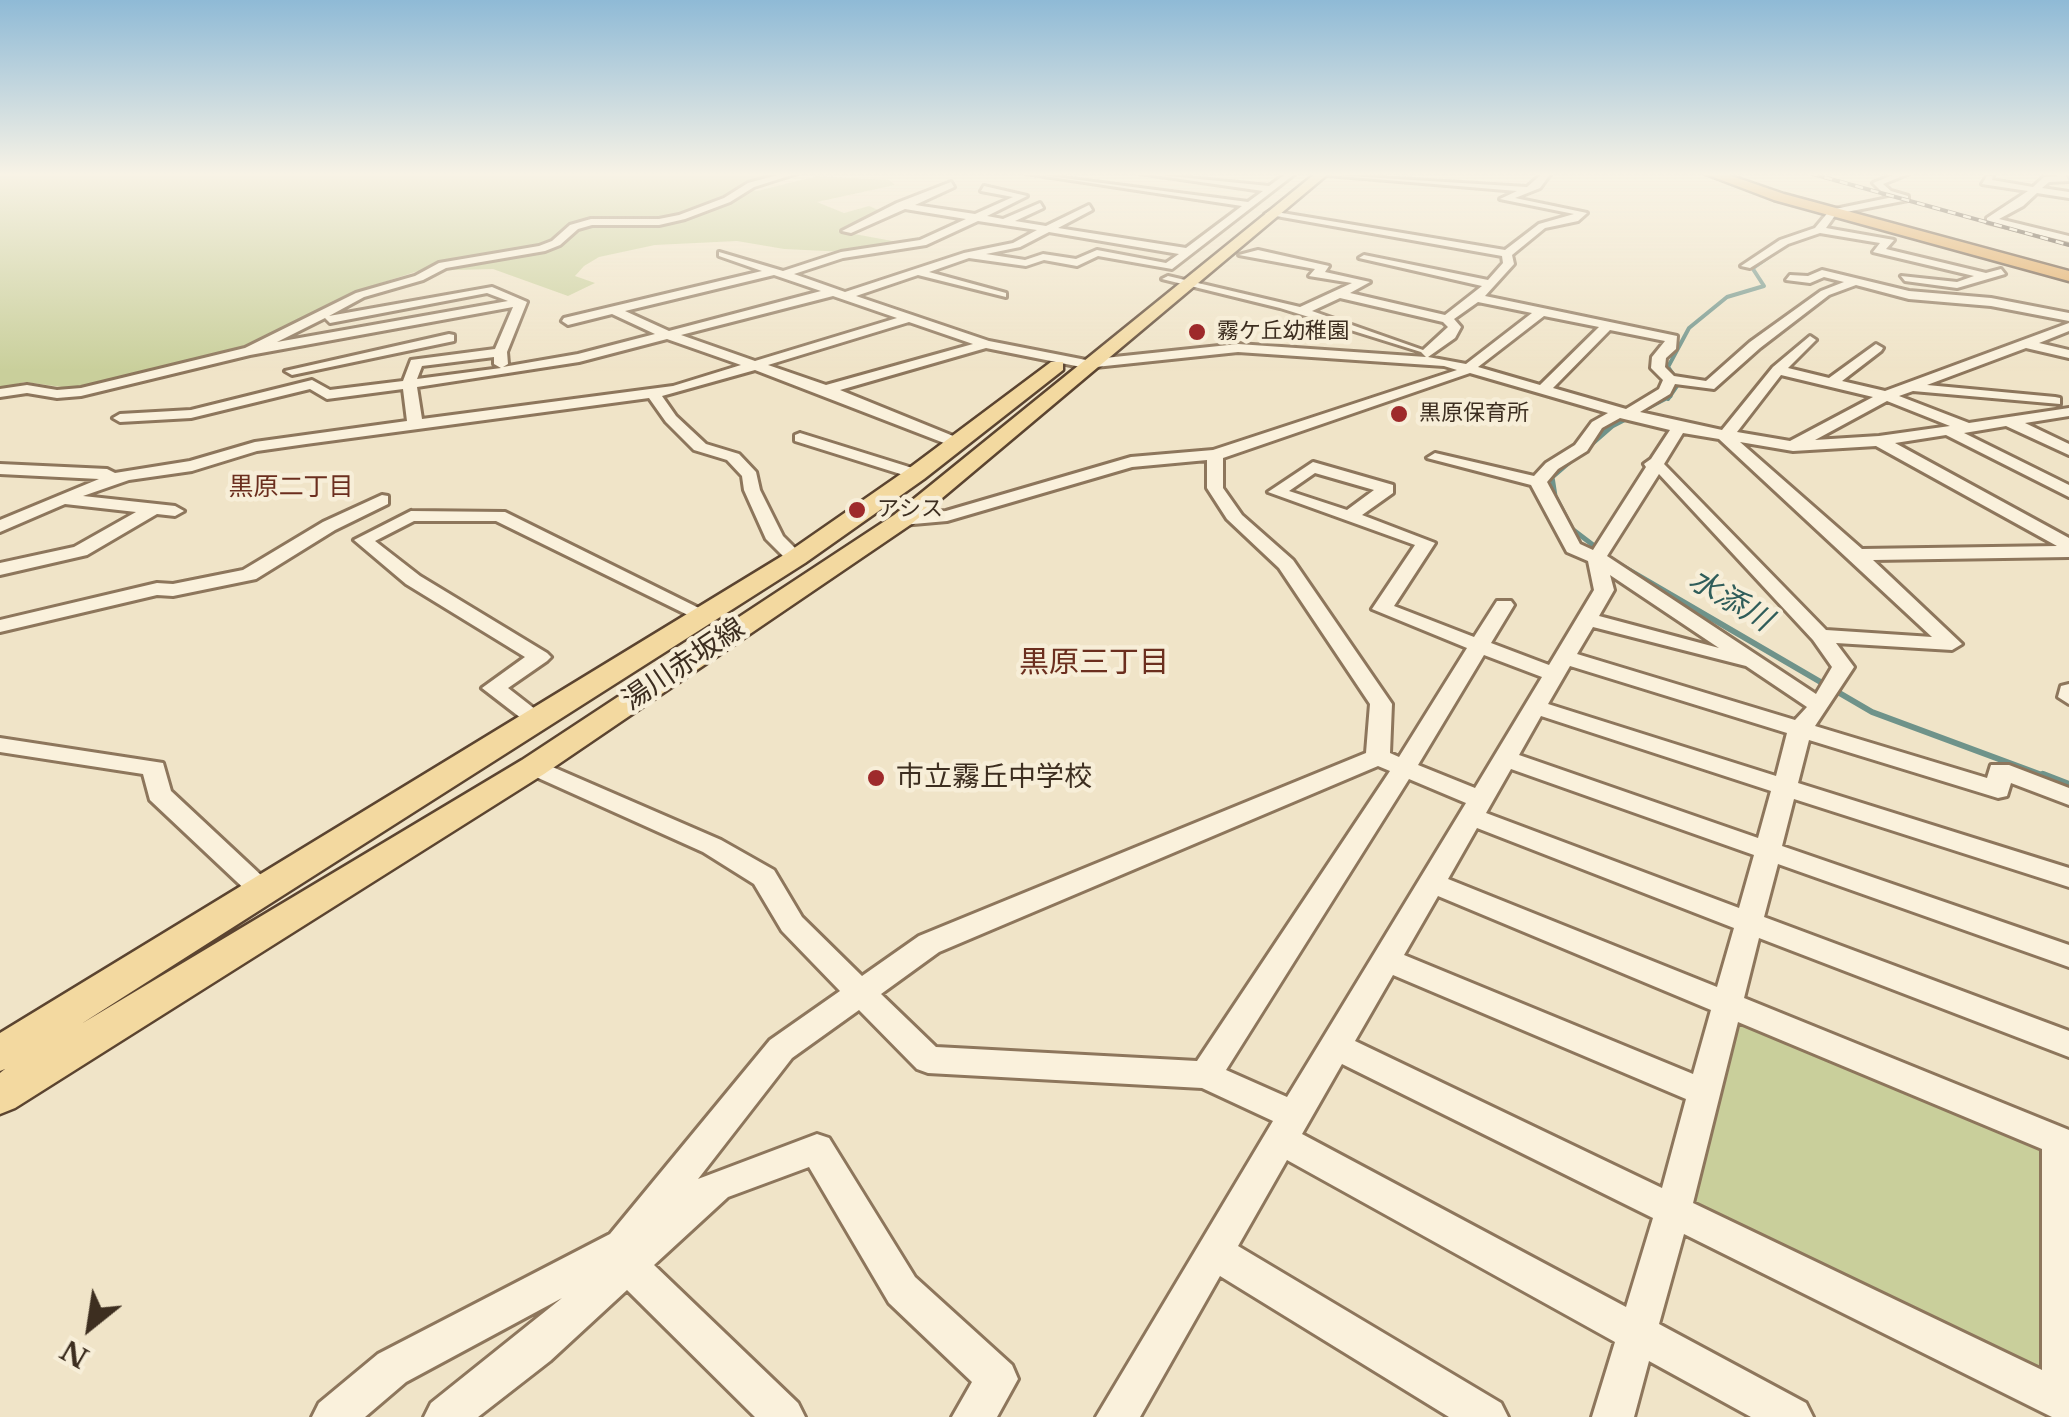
<!DOCTYPE html>
<meta charset="utf-8">
<style>
body{margin:0}
#map{position:relative;width:2069px;height:1417px;overflow:hidden;background:#f0e4c8;font-family:"Libre Baskerville",serif}
canvas{display:block}
.north{position:absolute;left:40px;top:1277px;width:100px;height:100px;-webkit-text-stroke:8px #f7eed8;paint-order:stroke;rotate:210deg;font-size:28px;font-weight:700;line-height:40px;text-align:center;color:#3d2e20}
.north::after{content:'';display:block;margin:auto;width:35px;height:45px;background:#3d2e20;clip-path:polygon(50% 0,100% 100%,50% 72%,0 100%)}
</style>
<div id="map">
<canvas width="2069" height="1417"></canvas>
<div class="north">N</div>
</div>
<script>
const g = document.querySelector('canvas').getContext('2d');
g.lineJoin = 'round';
function paint(path, color) {
  g.fillStyle = color;
  g.fill(path, 'evenodd');
}
function poly(rows) {
  const path = new Path2D();
  for (const r of rows) {
    path.moveTo(r[0], r[1]);
    for (let i = 2; i < r.length; i += 2) path.lineTo(r[i], r[i + 1]);
  }
  return path;
}
function trace(path, color, width, dash) {
  g.strokeStyle = color;
  g.lineWidth = width;
  g.lineCap = dash ? 'butt' : 'round';
  g.setLineDash(dash || []);
  g.stroke(path);
}
function label(font, color, halo, rows, align = 'center') {
  g.font = font + ' "Libre Baskerville","Noto Sans JP",serif';
  g.lineWidth = 9;
  g.setLineDash([]);
  g.textBaseline = 'middle';
  g.strokeStyle = halo;
  g.fillStyle = color;
  for (const [text, x, y, turn = 0] of rows) {
    g.save();
    g.translate(x, y);
    g.rotate((+turn || 0) * Math.PI / 180);
    g.textAlign = isNaN(turn) ? turn : align;
    if (halo) g.strokeText(text, 0, 0);
    g.fillText(text, 0, 0);
    g.restore();
  }
}
const green = poly([
 [0,173,778,173,738,187,757,191,817,176,889,180,895,185,817,202,844,213,869,206,883,212,838,231,898,242,846,252,784,249,737,241,655,245,599,257,584,266,575,276,595,283,568,296,493,269,418,271,372,286,322,308,286,332,234,351,110,383,69,388,25,382,0,388],
 [1736,1013,2045,1143,2045,1373,1697,1207,1694,1201,1697,1176]
]);
const streamFar4 = poly([
 [1755,272,1753,269,1791,242]
]);
const streamFar3 = poly([
 [1675,377,1668,367,1689,328,1727,297,1764,286,1753,269],
 [1668,399,1679,383]
]);
const streamFar2 = poly([
 [1588,447,1612,426,1670,396],
 [1574,458,1552,477,1555,496,1572,529,1618,564]
]);
const streamFar1 = poly([
 [1613,561,1872,712,2050,778]
]);
const stream = poly([
 [2043,775,2069,785]
]);
const minor = poly([
 [785,173,798,173,754,187,730,202,685,219,659,225,592,225,578,229,560,245,545,251,446,268,423,280,364,297,329,316,492,287,527,302,507,352,508,364,503,367,578,354,655,334,612,314,568,325,562,321,564,318,762,271,719,256,719,252,783,271,841,252,920,240,966,219,905,209,851,233,842,231,897,203,951,182,954,187,915,205,975,214,1013,197,981,191,984,186,1027,196,987,216,1003,219,1040,203,1043,208,1015,221,1046,226,1089,205,1092,210,1058,228,1186,248,1242,206,1025,173,1248,202,1263,191,1139,173,1269,186,1287,173,1296,173,1172,269,1098,256,1077,266,1044,260,1026,266,969,258,929,272,1006,293,1006,297,918,275,856,296,989,341,1086,360,1238,344,1426,357,1421,352,1280,308,1162,279,1168,276,1300,307,1352,283,1309,276,1315,269,1239,255,1258,250,1329,266,1325,272,1370,282,1350,293,1445,315,1482,286,1359,258,1364,255,1488,280,1503,263,1502,256,1265,214,1270,211,1505,250,1539,224,1574,214,1500,199,1517,191,1316,174,1527,187,1543,173,1551,173,1540,188,1515,198,1587,213,1578,221,1545,228,1512,255,1514,264,1485,296,1677,336,1676,349,1666,358,1665,367,1674,376,1706,381,1750,342,1821,291,1844,282,1824,277,1810,283,1786,280,1790,275,1808,276,1822,270,1909,291,1991,298,2069,313,2069,321,1991,306,1909,299,1856,285,1829,295,1760,348,1714,389,1675,384,1670,394,1640,412,1722,430,1773,367,1810,336,1816,340,1788,368,1829,378,1876,344,1883,348,1881,351,1842,381,1885,391,2069,323,2069,331,2039,343,2069,350,2069,358,2026,348,1927,385,2055,397,2060,398,2060,404,1913,391,1899,396,1969,423,2069,408,2069,416,2025,423,2069,444,2069,455,2006,426,1964,433,2069,485,2069,497,1946,435,1895,443,2069,538,2069,557,1873,560,1962,644,1952,650,1836,643,1854,667,1815,726,1987,778,1991,765,2009,765,2069,788,2069,805,2011,783,2007,796,1998,798,1809,740,1798,783,2069,868,2069,887,1794,799,1782,846,2069,945,2069,967,1778,864,1764,917,2069,1031,2069,1057,1759,938,1744,998,2069,1130,2069,1417,2052,1417,1684,1234,1659,1324,1806,1403,1813,1417,1751,1417,1649,1361,1634,1417,1592,1417,1615,1342,1287,1160,1238,1246,1501,1403,1508,1417,1449,1417,1220,1276,1140,1417,1096,1417,1273,1121,1202,1088,928,1073,917,1069,859,1010,792,1058,698,1179,817,1134,829,1138,915,1277,1012,1365,1018,1379,997,1417,952,1417,972,1382,889,1303,809,1167,728,1197,654,1265,798,1403,805,1417,755,1417,627,1290,550,1361,478,1417,424,1417,431,1403,562,1298,406,1382,365,1417,312,1417,319,1403,378,1354,610,1234,770,1040,840,991,782,931,754,884,703,852,525,772,521,767,525,762,541,762,721,840,774,870,802,917,862,976,919,936,1366,753,1370,704,1279,568,1227,519,1207,488,1207,460,1132,467,947,521,902,525,893,520,902,515,946,511,1131,457,1213,450,1457,370,1444,366,1238,352,1086,368,986,348,840,390,963,440,965,443,957,448,755,370,662,396,676,416,706,444,739,454,756,472,760,490,783,536,805,558,796,564,789,562,766,539,744,490,742,476,727,460,694,450,666,422,649,398,306,444,257,451,192,471,129,480,83,496,175,506,184,511,175,516,157,514,87,555,0,575,0,563,74,547,136,512,65,504,0,532,0,520,99,479,0,474,0,464,107,469,115,473,190,461,255,442,407,421,403,389,327,399,310,389,191,418,120,422,113,418,120,414,191,410,312,380,330,390,403,381,411,360,495,349,513,307,250,355,81,396,57,398,27,393,0,397,0,389,27,385,57,390,81,388,245,348,356,293,415,276,439,263,539,246,552,241,570,225,591,219,659,219,679,215,724,198,748,183,785,173],
 [978,221,1037,230,1013,243,964,253,845,292,794,274,843,258,926,245,978,221],
 [1049,232,1179,254,1166,263,1097,250,1076,259,1043,254,1025,260,986,254,1020,247,1049,232],
 [774,275,821,291,669,331,625,311,774,275],
 [487,293,508,301,277,342,325,318,330,323,487,293],
 [833,296,897,318,755,361,681,335,833,296],
 [1340,298,1443,322,1448,327,1423,350,1312,311,1340,298],
 [1478,302,1532,313,1466,364,1428,357,1455,338,1461,327,1454,319,1478,302],
 [1544,316,1599,327,1540,385,1478,367,1544,316],
 [909,322,973,344,826,385,768,365,909,322],
 [1610,330,1665,341,1652,357,1651,368,1663,380,1659,389,1626,409,1553,388,1610,330],
 [667,339,741,365,673,386,422,419,417,387,579,362,667,339],
 [494,357,494,364,501,368,417,379,422,366,494,357],
 [1470,373,1608,413,1592,422,1575,445,1546,463,1534,476,1435,453,1427,458,1531,485,1567,552,1588,561,1594,590,1549,665,1491,643,1514,605,1511,601,1497,601,1474,637,1394,606,1435,543,1362,515,1393,493,1393,485,1313,462,1268,492,1415,545,1372,609,1467,648,1399,757,1390,753,1392,704,1293,560,1242,515,1223,488,1223,458,1470,373],
 [1781,375,1831,387,1873,397,1790,441,1737,432,1781,375],
 [1887,401,1950,426,1879,436,1815,440,1887,401],
 [1620,418,1670,430,1651,459,1644,464,1646,467,1593,550,1580,544,1547,482,1558,469,1587,451,1602,428,1620,418],
 [1683,433,1719,439,1932,637,1826,630,1664,464,1683,433],
 [1740,442,1793,451,1876,446,2057,546,1862,549,1740,442],
 [1315,473,1374,490,1347,510,1289,491,1315,473],
 [1659,474,1813,640,1832,667,1816,694,1607,556,1659,474],
 [1610,575,1719,648,1599,616,1614,590,1610,575],
 [1593,627,1746,666,1807,707,1795,720,1577,654,1593,627],
 [1484,655,1542,677,1475,788,1418,765,1484,655],
 [1570,666,1787,733,1776,776,1548,704,1570,666],
 [1541,716,1771,791,1758,838,1519,755,1541,716],
 [1378,766,1390,771,1197,1061,936,1047,881,994,939,952,1378,766],
 [1511,769,1754,855,1739,908,1486,813,1511,769],
 [1409,779,1466,803,1287,1097,1226,1070,1409,779],
 [1477,828,1734,928,1717,987,1448,879,1477,828],
 [1438,896,1711,1010,1693,1074,1404,955,1438,896],
 [1393,975,1686,1099,1662,1188,1355,1041,1393,975],
 [1738,1022,2042,1149,2042,1370,1693,1203,1738,1022],
 [1342,1064,1653,1218,1626,1307,1302,1134,1342,1064],
 [1898,173,1910,173,1883,184,1891,191,1908,196,1908,200,1836,214,1826,228,1894,240,1886,249,1986,273,2001,269,2005,274,1957,288,1905,281,1901,276,1957,282,1974,276,1873,252,1880,243,1820,233,1788,244,1750,268,1741,266,1780,240,1815,228,1830,210,1893,197,1885,195,1873,183,1898,173],
 [2055,173,2064,173,2069,181,2049,182,2042,188,2069,192,2069,198,2037,193,2023,206,1999,219,2069,236,2069,242,1987,222,1987,218,2028,191,1982,184,1987,176,1993,176,1992,180,2033,187,2044,177,2058,176,2055,173],
 [449,334,454,335,454,341,292,375,285,371,449,334],
 [800,433,922,471,924,474,910,477,795,441,795,435,800,433],
 [382,495,388,496,388,504,335,530,256,579,173,596,157,595,0,632,0,620,157,583,173,584,243,570,323,522,382,495],
 [411,511,505,512,715,616,712,620,698,620,496,521,414,521,375,541,420,576,547,653,551,657,547,661,508,688,549,720,546,725,530,725,482,688,525,657,406,584,354,540,411,511],
 [2069,684,2069,704,2058,697,2061,686,2069,684],
 [0,738,163,763,171,791,277,890,273,897,263,900,253,897,150,800,143,774,0,752,0,738]
]);
const major = poly([
 [1316,173,1329,173,910,525,544,774,15,1108,0,1114,0,1073,5,1069,0,1071,0,1033,787,553,908,469,1051,362,1063,362,1063,370,924,479,805,563,81,1024,522,760,894,515,1316,173]
]);
const highway = poly([
 [1703,173,1723,173,1784,194,2069,271,2069,281,1774,200,1703,173]
]);
const rail = poly([
 [1809,173,2069,245]
]);
const markers = [
 [1197,332,10,"#9e2a2b"],
 [1399,414,10,"#9e2a2b"],
 [857,510,10,"#9e2a2b"],
 [876,778,10,"#9e2a2b"]
];
const farPoinames = [
 ["霧ケ丘幼稚園",1217,332],
 ["黒原保育所",1419,414],
 ["アシス",877,510]
];
const farNeighbourhoodnames = [
 ["黒原二丁目",291,488]
];
const streetNames = [
 ["湯川赤坂線",684,665,-34]
];
const poiNames = [
 ["市立霧丘中学校",896,778]
];
const waterNames = [
 ["水添川",1730,601,31]
];
const neighbourhoodNames = [
 ["黒原三丁目",1094,664]
];
paint(green, '#c9cf9b');
trace(streamFar4, '#6f938a', 2.5);
trace(streamFar3, '#6f938a', 4);
trace(streamFar2, '#6f938a', 5);
trace(streamFar1, '#6f938a', 6);
trace(stream, '#6f938a', 8);
trace(minor, '#8d765c', 6);
trace(major, '#5b4430', 5);
trace(highway, '#5b4430', 5);
paint(minor, '#faf1dc');
paint(major, '#f3d9a0');
paint(highway, '#e0a458');
trace(rail, '#3d2e20', 4);
trace(rail, '#f7eed8', 2.5, [8]);
const sky = g.createLinearGradient(0, 0, 0, 371);
sky.addColorStop(0, '#8fbad6');
sky.addColorStop(0.47, '#f8f3e6');
sky.addColorStop(1, '#f8f3e600');
g.fillStyle = sky;
g.fillRect(0, 0, 2069, 371);
for (const [x, y, r, color] of markers) {
  const dot = new Path2D();
  dot.arc(x, y, r, 0, 2 * Math.PI);
  g.fillStyle = color;
  g.fill(dot);
  trace(dot, '#f7eed8', 4);
}
label('22px', '#3d2e20', '#f7eed8', farPoinames, 'left');
label('25px', '#6b2e1e', '#f7eed8', farNeighbourhoodnames);
label('28px', '#3d2e20', '#f7eed8', streetNames);
label('28px', '#3d2e20', '#f7eed8', poiNames, 'left');
label('italic 30px', '#2f5d5a', '#f7eed8', waterNames);
label('30px', '#6b2e1e', '#f7eed8', neighbourhoodNames);
</script>
